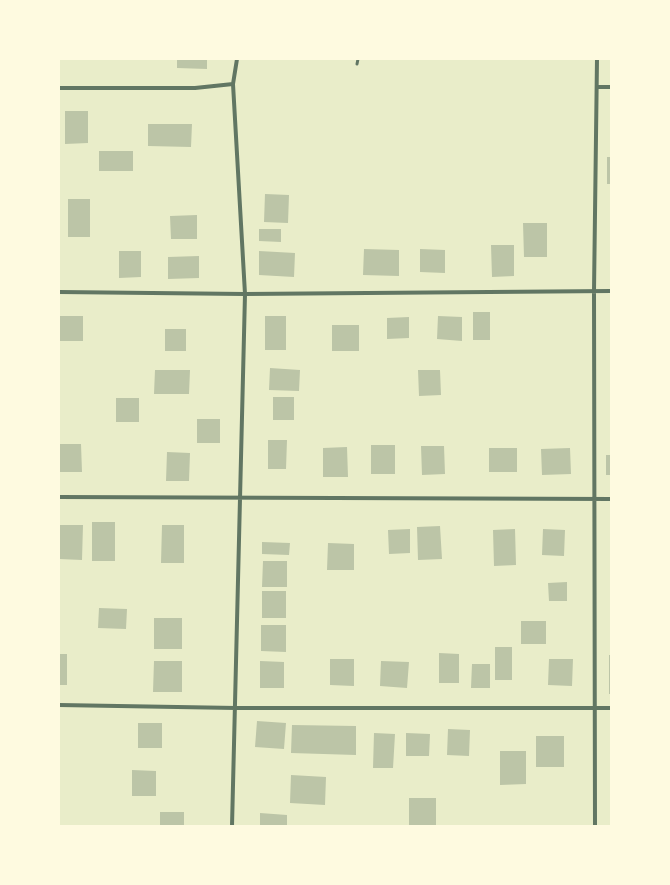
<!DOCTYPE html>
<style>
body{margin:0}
#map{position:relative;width:670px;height:885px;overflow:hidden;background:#e9edc9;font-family:"Noto Sans",sans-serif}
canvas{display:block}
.frame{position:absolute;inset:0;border:60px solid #fefae0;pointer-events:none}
</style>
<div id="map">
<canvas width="670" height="885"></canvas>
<div class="frame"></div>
</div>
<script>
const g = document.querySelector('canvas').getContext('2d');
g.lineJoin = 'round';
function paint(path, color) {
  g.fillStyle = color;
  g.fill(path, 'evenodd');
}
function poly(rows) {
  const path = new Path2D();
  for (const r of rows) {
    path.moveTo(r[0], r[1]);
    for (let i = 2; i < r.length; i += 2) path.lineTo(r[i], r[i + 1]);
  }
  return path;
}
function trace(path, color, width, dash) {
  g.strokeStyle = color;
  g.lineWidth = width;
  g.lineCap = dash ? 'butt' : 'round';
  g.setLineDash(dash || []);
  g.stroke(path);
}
const building = poly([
 [177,59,207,59,207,69,177,68],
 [65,111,88,111,88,143,65,144],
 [148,124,192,124,191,147,148,146],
 [99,151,133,151,133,171,99,171],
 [607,157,611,157,611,184,607,184],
 [265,194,289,195,288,223,264,222],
 [68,199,90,199,90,237,68,237],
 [197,215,197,239,171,239,170,216],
 [523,223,547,223,547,257,524,257],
 [259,229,281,229,281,242,259,241],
 [491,245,514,245,514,276,492,277],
 [364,249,399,250,399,276,363,275],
 [420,249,445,250,445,273,420,272],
 [119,251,141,251,141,277,119,278],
 [259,251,295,253,294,277,259,275],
 [199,256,199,278,168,279,168,257],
 [473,312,490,312,490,340,473,340],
 [59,316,83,316,83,341,59,341],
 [265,316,286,316,286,350,265,350],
 [438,316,462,317,462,341,437,339],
 [409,317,409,338,387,339,387,318],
 [332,325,359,325,359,351,332,351],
 [165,329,186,329,186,351,165,351],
 [270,368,300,370,299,391,269,390],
 [155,370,190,370,189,394,154,394],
 [418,370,440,370,441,395,419,396],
 [273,397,294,397,294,420,273,420],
 [116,398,139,398,139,422,116,422],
 [197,419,220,419,220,443,197,443],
 [268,440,287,440,286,469,268,469],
 [60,444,81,444,82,472,60,472],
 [371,445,395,445,395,474,371,474],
 [421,446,444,446,445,474,422,475],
 [347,447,348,477,323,477,323,448],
 [489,448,517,448,517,472,489,472],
 [570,448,571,474,542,475,541,449],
 [167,452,190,453,189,481,166,481],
 [606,455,611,455,611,475,606,475],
 [92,522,115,522,115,561,92,561],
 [59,525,83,525,82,560,59,559],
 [162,525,184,525,184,563,161,563],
 [440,526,442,559,418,560,417,527],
 [410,529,410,553,389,554,388,530],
 [515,529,516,565,494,566,493,530],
 [543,529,565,530,564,556,542,555],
 [262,542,290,543,289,555,262,554],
 [328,543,354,544,354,570,327,570],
 [263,561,287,561,287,587,262,587],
 [567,582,567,601,549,601,548,583],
 [262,591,286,591,286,618,262,618],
 [99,608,127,609,126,629,98,628],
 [154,618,182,618,182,649,154,649],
 [521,621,546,621,546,644,521,644],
 [261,625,286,625,286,652,261,651],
 [495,647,512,647,512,680,495,680],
 [439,653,459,654,459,683,439,683],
 [59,654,67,654,67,685,59,685],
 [609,655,611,655,611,694,609,694],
 [330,659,354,659,354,686,330,685],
 [549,659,573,659,572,686,548,685],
 [154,661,182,661,182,692,153,692],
 [260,661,284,662,284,688,260,688],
 [381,661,409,662,407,688,380,686],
 [472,664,490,664,490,688,471,688],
 [257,721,286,723,284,749,255,747],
 [138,723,162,723,162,748,138,748],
 [292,725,356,726,356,755,291,753],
 [448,729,470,730,469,756,447,755],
 [374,733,395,734,393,768,373,768],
 [406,733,430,734,429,756,406,756],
 [536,736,564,736,564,767,536,767],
 [500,751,526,751,526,784,500,785],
 [132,770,156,771,156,796,132,796],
 [291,775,326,777,325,805,290,803],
 [409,798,436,798,436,826,409,826],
 [160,812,184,812,184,826,160,826],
 [260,813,287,815,287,826,260,826]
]);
const service = poly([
 [357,64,358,59]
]);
const minor = poly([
 [598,87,611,87],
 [59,88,195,88,233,84],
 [59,292,245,294,611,291],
 [59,497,611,499],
 [59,705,236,708,611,708],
 [232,826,245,294,233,84,237,59],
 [595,826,594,291,597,59]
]);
paint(building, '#bcc5a7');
trace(service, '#617663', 3);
trace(minor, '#617663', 4);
</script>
